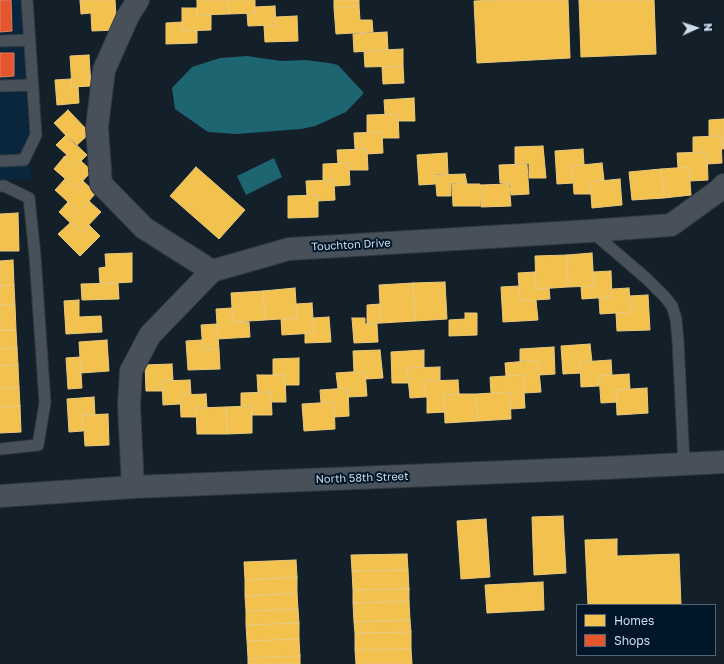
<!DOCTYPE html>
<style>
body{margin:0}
#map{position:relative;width:724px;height:664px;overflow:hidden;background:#131f29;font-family:"Golos Text",sans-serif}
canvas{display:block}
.legend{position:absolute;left:576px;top:604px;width:140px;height:52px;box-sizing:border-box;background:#021629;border:1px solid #546676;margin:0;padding:5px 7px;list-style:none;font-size:12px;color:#cfddea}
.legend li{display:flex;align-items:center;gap:8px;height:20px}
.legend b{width:20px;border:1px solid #546676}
.north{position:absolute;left:676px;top:8px;width:40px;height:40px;-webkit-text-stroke:3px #021629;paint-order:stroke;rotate:87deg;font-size:11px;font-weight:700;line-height:16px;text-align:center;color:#cfddea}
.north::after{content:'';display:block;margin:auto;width:14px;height:18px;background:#cfddea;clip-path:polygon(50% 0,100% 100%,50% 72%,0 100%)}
</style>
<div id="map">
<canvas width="724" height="664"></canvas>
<ul class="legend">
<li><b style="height:11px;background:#f2c14e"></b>Homes</li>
<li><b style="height:11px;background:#e4572e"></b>Shops</li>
</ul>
<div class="north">N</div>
</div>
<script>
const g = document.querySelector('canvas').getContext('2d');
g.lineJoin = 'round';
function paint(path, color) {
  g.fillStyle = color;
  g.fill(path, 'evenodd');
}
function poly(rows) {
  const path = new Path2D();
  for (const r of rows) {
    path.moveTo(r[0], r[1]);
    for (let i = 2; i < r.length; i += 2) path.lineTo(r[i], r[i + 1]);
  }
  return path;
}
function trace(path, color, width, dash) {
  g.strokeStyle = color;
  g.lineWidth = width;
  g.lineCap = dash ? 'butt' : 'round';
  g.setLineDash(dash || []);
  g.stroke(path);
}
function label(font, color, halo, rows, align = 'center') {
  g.font = font + ' "Golos Text",sans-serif';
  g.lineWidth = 4;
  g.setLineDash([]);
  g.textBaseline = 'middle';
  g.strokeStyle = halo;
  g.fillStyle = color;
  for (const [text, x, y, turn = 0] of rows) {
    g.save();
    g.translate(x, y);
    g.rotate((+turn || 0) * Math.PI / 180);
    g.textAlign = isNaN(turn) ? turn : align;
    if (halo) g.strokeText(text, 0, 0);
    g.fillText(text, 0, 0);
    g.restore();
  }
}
const built = poly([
 [0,0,23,0,31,179,0,180]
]);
const water = poly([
 [247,56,281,61,305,60,329,63,338,65,363,92,363,94,346,112,315,126,301,129,236,134,208,132,175,109,172,88,192,67,220,58],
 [274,158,282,177,246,195,237,176]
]);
const homes = poly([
 [80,0,115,0,117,30,92,31,91,13,81,14,80,0],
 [197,0,228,0,229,14,197,15,197,0],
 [228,0,255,0,255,13,229,14,228,0],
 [334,0,359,0,359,6,334,8,334,0],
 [493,0,568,0,570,58,477,63,474,1,493,0],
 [579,0,654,0,656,54,581,57,579,0],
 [275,6,276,25,248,26,247,13,255,13,255,7,275,6],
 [359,6,360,20,372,20,373,32,336,34,334,8,359,6],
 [182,8,197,8,197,15,211,15,211,30,182,31,182,8],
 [297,16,298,41,265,42,264,26,276,25,276,17,297,16],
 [182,22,182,31,197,30,197,43,166,44,166,23,182,22],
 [387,32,388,50,354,52,353,34,387,32],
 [403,49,403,66,365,67,364,51,403,49],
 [89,55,91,86,72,87,70,56,89,55],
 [403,66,404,83,383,84,382,67,403,66],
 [71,79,72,87,78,86,79,103,57,105,55,80,71,79],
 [414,98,415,121,398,121,398,114,385,115,384,100,414,98],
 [68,110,90,133,76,146,54,123,68,110],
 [398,114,399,138,382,138,382,132,367,133,367,115,398,114],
 [724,119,724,149,722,149,721,136,709,136,709,120,724,119],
 [382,132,383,153,367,154,367,149,355,149,354,133,382,132],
 [66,135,87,155,75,167,64,157,67,155,56,145,66,135],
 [721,136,722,163,707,164,707,152,693,152,693,137,721,136],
 [543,146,546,178,529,178,529,163,515,164,515,147,543,146],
 [367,149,368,170,350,170,349,163,338,164,337,150,367,149],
 [583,149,584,165,572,166,573,183,557,184,555,151,583,149],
 [707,152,708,180,690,181,689,167,678,168,677,153,707,152],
 [447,153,448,174,435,174,435,184,419,185,417,155,447,153],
 [64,157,75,167,81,161,92,171,76,188,54,169,64,157],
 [349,163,350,185,334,186,334,180,323,180,323,164,349,163],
 [602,163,604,180,590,182,591,194,574,194,572,166,602,163],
 [527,164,529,194,511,195,510,184,500,183,499,165,527,164],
 [196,167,245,210,219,239,170,196,196,167],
 [689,167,691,195,664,198,661,169,689,167],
 [661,169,664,198,632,200,629,172,661,169],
 [465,174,467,184,451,183,451,196,437,196,435,175,465,174],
 [65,179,76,188,83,181,96,193,79,212,55,190,65,179],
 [620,179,622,205,592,208,590,182,620,179],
 [334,180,335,200,318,201,318,195,307,196,306,181,334,180],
 [452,184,480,184,480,206,453,206,452,184],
 [509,184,511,206,481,207,480,185,509,184],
 [318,195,318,217,288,218,288,196,318,195],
 [89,201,101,212,81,233,59,212,68,202,79,212,89,201],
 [18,213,19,251,0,251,0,214,18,213],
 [70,223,81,233,89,225,100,236,80,256,58,234,70,223],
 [132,253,132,282,100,284,99,268,106,267,105,254,132,253],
 [592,253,594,286,568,287,567,255,592,253],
 [567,255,568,287,536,289,535,256,567,255],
 [13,260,14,285,0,286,0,261,13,260],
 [611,271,612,297,582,299,581,287,594,286,593,272,611,271],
 [535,272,536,289,549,288,550,299,520,301,518,273,535,272],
 [445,282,447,319,415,321,413,283,445,282],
 [118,283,119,299,82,300,81,284,118,283],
 [413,283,415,321,381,323,379,285,413,283],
 [14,285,15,305,0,305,0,286,14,285],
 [519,286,520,301,536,300,538,320,503,322,501,287,519,286],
 [295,288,297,318,265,320,263,291,295,288],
 [629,288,631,312,600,314,599,298,612,297,612,289,629,288],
 [263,291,265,320,233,322,231,293,263,291],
 [648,295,650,330,617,331,616,313,631,312,629,296,648,295],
 [79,300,79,317,101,316,102,332,66,334,64,301,79,300],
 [312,303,314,333,282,335,281,319,297,318,296,304,312,303],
 [380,304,381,323,367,324,367,305,380,304],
 [0,305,15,305,16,330,0,330,0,305],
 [232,308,233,322,249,322,250,337,218,339,216,309,232,308],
 [465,313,477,313,477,335,449,336,449,320,465,319,465,313],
 [329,317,331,342,305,343,305,333,314,333,313,318,329,317],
 [352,318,365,318,365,324,377,324,378,342,354,343,352,318],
 [217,324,219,349,203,350,201,325,217,324],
 [0,330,16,330,17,348,0,349,0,330],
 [107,340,109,371,81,373,79,342,107,340],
 [202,340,203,350,219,349,220,369,188,370,186,341,202,340],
 [590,344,592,362,580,362,581,373,563,374,561,346,590,344],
 [554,347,555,374,539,375,538,360,520,361,520,349,554,347],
 [17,348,18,365,0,366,0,349,17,348],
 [380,350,383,378,366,379,365,371,354,372,353,351,380,350],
 [424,350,424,367,407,368,408,383,392,383,391,352,424,350],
 [80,357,82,388,68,389,66,358,80,357],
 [299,358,299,385,285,385,285,375,273,375,273,359,299,358],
 [538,360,541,392,524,393,523,375,506,376,505,363,538,360],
 [611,360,612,375,599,376,599,386,581,387,580,362,611,360],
 [172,364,173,381,162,381,163,391,146,391,145,365,172,364],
 [18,365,19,387,0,388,0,366,18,365],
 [440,367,440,380,424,381,425,397,410,398,407,368,440,367],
 [365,371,367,396,348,397,348,388,338,389,336,373,365,371],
 [629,374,630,389,616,390,617,402,601,403,599,376,629,374],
 [257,375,285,375,286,402,272,402,271,392,258,392,257,375],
 [523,375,525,408,511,409,510,392,491,393,490,377,523,375],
 [190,380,191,394,180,395,180,404,163,405,162,381,190,380],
 [458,380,459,394,444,395,445,412,427,413,427,397,425,397,424,381,458,380],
 [19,387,20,406,0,407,0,388,19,387],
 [348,388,349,416,335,417,334,402,321,403,320,390,348,388],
 [647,388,648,413,617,415,616,390,647,388],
 [271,392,272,415,252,415,252,406,241,406,241,393,271,392],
 [510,392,511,419,478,421,476,394,510,392],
 [206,394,207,408,196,408,197,417,181,417,180,395,206,394],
 [459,394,476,394,478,421,445,423,444,395,459,394],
 [94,397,95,415,82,415,83,431,69,432,67,399,94,397],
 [334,402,335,429,304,431,302,404,334,402],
 [20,406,21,432,0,433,0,407,20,406],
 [252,406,252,433,227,434,226,407,252,406],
 [226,407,227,434,197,434,196,408,226,407],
 [108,414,109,445,85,446,84,430,83,431,82,415,108,414],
 [563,516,566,573,534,575,532,517,563,516],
 [486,519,490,577,461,579,457,521,486,519],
 [617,539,617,556,679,554,681,605,588,605,585,540,617,539],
 [407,554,408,570,352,571,351,555,407,554],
 [296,560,297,577,245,580,244,562,296,560],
 [408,570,409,589,353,590,352,571,408,570],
 [297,577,297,593,245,596,245,580,297,577],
 [543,582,544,610,487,613,485,585,543,582],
 [409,589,409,601,353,603,353,590,409,589],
 [297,593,298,609,246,611,245,596,297,593],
 [409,601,410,620,354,622,353,603,409,601],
 [298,609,299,623,246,625,246,611,298,609],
 [410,620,411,632,355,633,354,622,410,620],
 [299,623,299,639,247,641,246,625,299,623],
 [411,632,411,649,355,650,355,633,411,632],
 [299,639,300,656,248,658,247,641,299,639],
 [411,649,412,664,356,664,355,650,411,649],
 [300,656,300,664,248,664,248,658,300,656]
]);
const shops = poly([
 [0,0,11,0,12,31,0,32,0,0],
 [0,53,14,53,14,76,0,77,0,53]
]);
const service = poly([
 [0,41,30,40],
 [0,86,33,85],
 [0,161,24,160,36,135,27,0],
 [0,186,4,186,29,198,35,256,45,403,38,445,0,449],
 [591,231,647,279,665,297,672,306,676,319,678,341,684,464]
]);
const minor = poly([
 [138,0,128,16,104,70,97,127,101,184,144,228,212,271],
 [133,487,129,406,131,371,150,335,212,271,289,249,590,231,671,225,718,191,724,185],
 [0,496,133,487,605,468,724,462]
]);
const streetNames = [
 ["Touchton Drive",351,245,-3],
 ["North 58th Street",362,478,-2]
];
paint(built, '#09263c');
paint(water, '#1e6572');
paint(homes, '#f2c14e');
trace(homes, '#e8c97d', 1);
paint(shops, '#e4572e');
trace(shops, '#de7f66', 1);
trace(service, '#303941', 13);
trace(minor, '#303941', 24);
trace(service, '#48515a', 11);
trace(minor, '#48515a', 22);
label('11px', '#cfddea', '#021629', streetNames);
</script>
